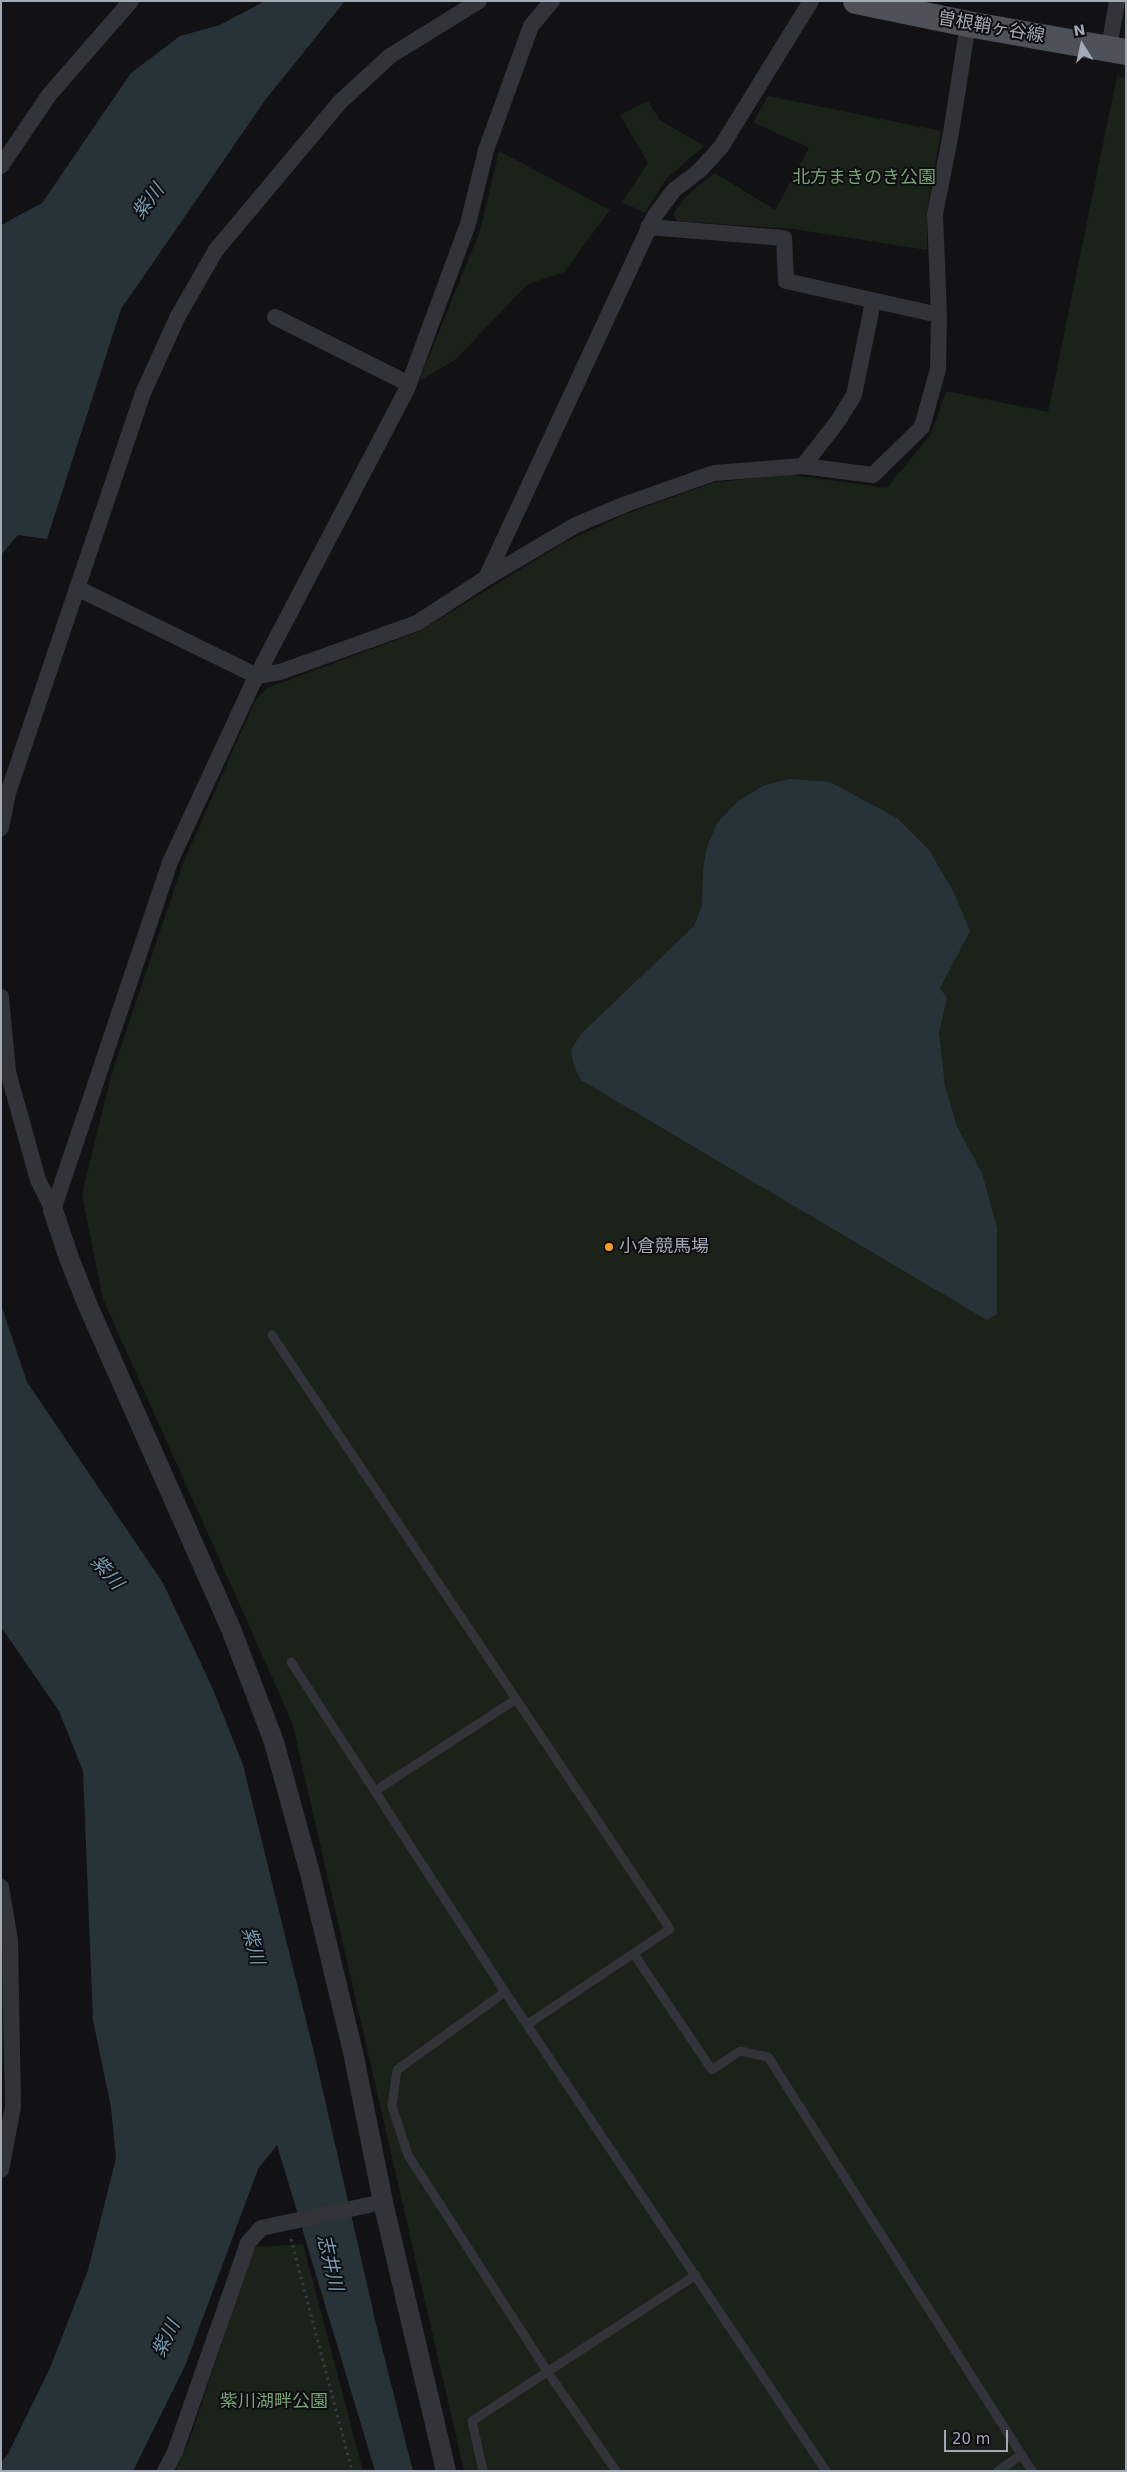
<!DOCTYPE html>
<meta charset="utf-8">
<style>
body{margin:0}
#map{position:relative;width:1127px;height:2472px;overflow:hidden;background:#121214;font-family:"DejaVu Sans",sans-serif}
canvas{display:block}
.frame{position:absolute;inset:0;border:2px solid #a2aab6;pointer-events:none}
.north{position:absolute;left:1057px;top:20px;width:50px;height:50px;-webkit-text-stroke:4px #0d0d0f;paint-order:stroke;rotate:350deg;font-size:14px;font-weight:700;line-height:20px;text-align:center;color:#a2aab6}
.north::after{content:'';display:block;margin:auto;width:18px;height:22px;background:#a2aab6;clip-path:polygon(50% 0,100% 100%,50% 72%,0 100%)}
.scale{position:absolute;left:944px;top:2430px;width:64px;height:22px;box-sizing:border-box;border:2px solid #a2aab6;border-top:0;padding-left:6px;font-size:15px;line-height:18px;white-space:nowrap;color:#a2aab6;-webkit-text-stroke:4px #0d0d0f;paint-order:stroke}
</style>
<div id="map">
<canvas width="1127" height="2472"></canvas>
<div class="frame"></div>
<div class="north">N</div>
<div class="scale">20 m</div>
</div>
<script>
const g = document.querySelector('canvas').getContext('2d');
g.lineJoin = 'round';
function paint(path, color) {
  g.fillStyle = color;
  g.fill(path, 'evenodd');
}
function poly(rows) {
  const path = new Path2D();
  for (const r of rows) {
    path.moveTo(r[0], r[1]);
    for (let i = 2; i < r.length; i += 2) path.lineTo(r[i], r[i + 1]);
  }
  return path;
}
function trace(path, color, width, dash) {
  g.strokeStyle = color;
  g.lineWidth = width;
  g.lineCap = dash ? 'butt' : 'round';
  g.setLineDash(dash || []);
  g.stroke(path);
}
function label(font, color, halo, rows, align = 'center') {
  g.font = font + ' "DejaVu Sans","Noto Sans JP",sans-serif';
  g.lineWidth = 4;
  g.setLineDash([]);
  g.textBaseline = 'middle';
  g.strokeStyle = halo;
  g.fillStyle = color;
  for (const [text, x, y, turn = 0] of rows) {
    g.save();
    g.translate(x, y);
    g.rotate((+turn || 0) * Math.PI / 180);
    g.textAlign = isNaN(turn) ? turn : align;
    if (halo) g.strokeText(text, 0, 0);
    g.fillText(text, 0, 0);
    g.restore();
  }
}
const green = poly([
 [1117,76,1126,78,1126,2471,464,2471,292,1722,103,1299,82,1194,111,1076,183,863,255,701,267,688,420,631,565,542,623,515,712,483,785,474,887,488,931,434,946,391,1048,412],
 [768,96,941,131,927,211,927,250,793,229,677,221,673,214,688,194,715,173,775,210,809,148,753,122],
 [648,101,660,120,704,146,666,179,645,213,622,202,648,163,620,115],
 [499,151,610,210,564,272,528,284,455,360,419,381,480,231],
 [1,1959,5,1988,1,2120],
 [303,2244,363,2471,175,2471,189,2442,254,2247]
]);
const water = poly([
 [265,1,345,1,266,99,121,309,47,539,18,535,1,555,1,225,42,203,131,73,180,36,220,25],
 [790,779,830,782,897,818,929,850,954,893,970,931,940,988,947,998,939,1032,945,1086,957,1127,982,1173,997,1228,997,1314,987,1320,581,1080,574,1066,571,1050,581,1034,694,926,702,905,703,868,707,847,717,823,739,800,765,785],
 [1,1305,27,1382,163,1583,212,1687,243,1765,317,2065,376,2324,413,2471,375,2471,277,2145,258,2169,185,2366,133,2471,1,2471,1,2463,8,2454,50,2368,88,2270,116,2158,111,2107,93,2020,83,1771,59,1711,1,1627]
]);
const path = poly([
 [291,2239,352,2471]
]);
const service = poly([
 [272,1335,670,1929,528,2024],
 [291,1662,505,1992,826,2471],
 [375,1791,515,1700],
 [634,1954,712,2070,740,2051,768,2057,1032,2471],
 [505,1992,397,2070,392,2106,408,2155,547,2371,616,2471],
 [483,2471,472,2421,696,2275],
 [998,2471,1021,2455]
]);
const minor = poly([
 [1109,48,1117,1],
 [1,166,49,95,131,1],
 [648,227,784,238,786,281,939,315],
 [275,317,409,384],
 [803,466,838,421,854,395,873,302],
 [486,578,654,217,674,190,700,170,721,147,811,1],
 [77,588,257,676,280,672,417,623,486,578,576,525,626,504,714,473,803,466,873,475,922,427,938,369,939,315,935,214,951,133,968,24],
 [1,828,8,793,143,393,178,316,216,250,340,102,390,56,479,1],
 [1,997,8,1072,38,1180,53,1210],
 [53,1210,170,862,253,683,407,389,468,224,486,150,531,26,552,1],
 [1,1887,10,1940,13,2107,1,2170],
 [165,2471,175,2452,248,2243,261,2228,383,2202]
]);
const tertiary = poly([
 [53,1210,69,1258,88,1306,231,1629,274,1742,310,1873,353,2052,383,2202,446,2471]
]);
const primary = poly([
 [856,1,968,24,1126,52]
]);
const markers = [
 [609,1247,5,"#ff9b1f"]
];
const streetNames = [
 ["曽根鞘ヶ谷線",991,28,10]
];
const parkNames = [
 ["北方まきのき公園",864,178],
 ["紫川湖畔公園",274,2402]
];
const poiNames = [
 ["小倉競馬場",619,1247]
];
const waterNames = [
 ["紫川",149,202,-53],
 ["紫川",106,1573,49],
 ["紫川",252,1946,75],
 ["志井川",329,2263,77],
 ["紫川",167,2339,-64]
];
paint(green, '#1a221a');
paint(water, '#273339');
trace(path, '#383c40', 3, [2.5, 4]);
trace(service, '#333439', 9);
trace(minor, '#333439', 16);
trace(tertiary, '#333439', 20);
trace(primary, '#4e5258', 26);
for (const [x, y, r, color] of markers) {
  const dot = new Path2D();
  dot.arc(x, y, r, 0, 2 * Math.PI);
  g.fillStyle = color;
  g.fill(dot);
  trace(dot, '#0d0d0f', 2);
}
label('18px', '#a2aab6', '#0d0d0f', streetNames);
label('18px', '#79a377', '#0d0d0f', parkNames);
label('18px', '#a2aab6', '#0d0d0f', poiNames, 'left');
label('italic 19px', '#759eb5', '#0d0d0f', waterNames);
</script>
